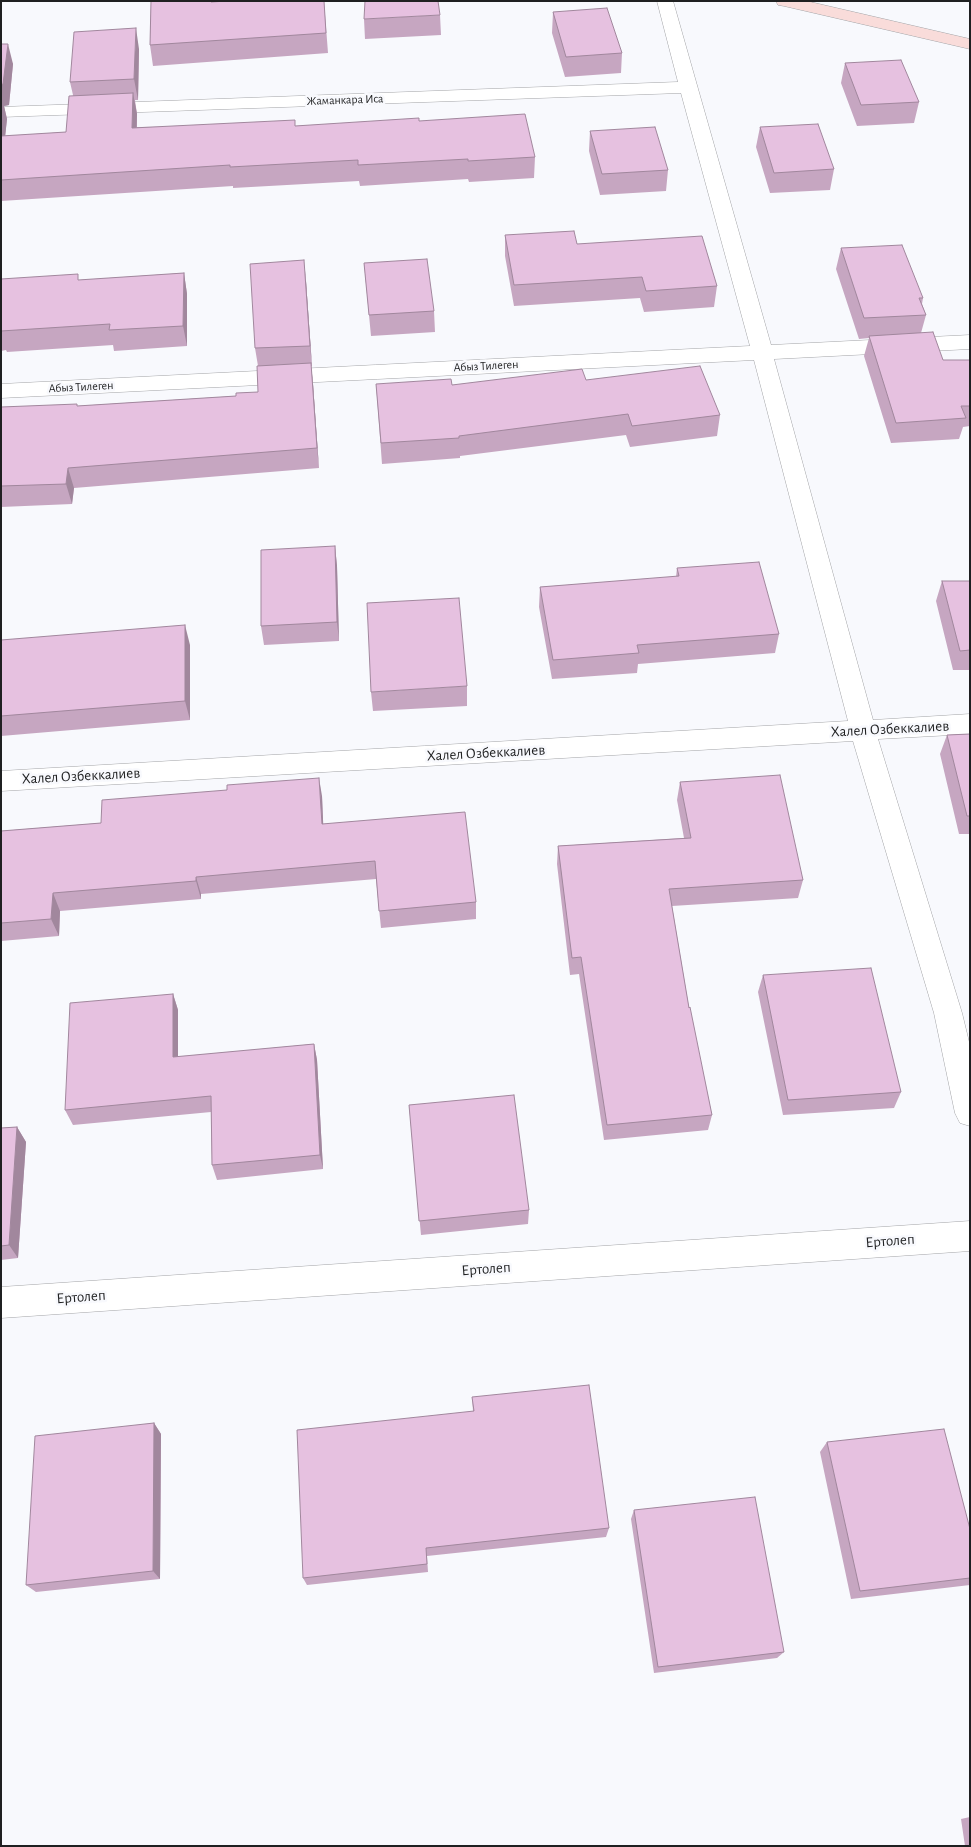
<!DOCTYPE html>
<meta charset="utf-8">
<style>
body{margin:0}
#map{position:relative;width:971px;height:1847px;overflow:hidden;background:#f8f9fd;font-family:"Alegreya Sans",sans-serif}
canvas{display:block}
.frame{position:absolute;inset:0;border:2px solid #1f2021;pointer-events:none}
</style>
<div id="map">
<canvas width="971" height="1847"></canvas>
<div class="frame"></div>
</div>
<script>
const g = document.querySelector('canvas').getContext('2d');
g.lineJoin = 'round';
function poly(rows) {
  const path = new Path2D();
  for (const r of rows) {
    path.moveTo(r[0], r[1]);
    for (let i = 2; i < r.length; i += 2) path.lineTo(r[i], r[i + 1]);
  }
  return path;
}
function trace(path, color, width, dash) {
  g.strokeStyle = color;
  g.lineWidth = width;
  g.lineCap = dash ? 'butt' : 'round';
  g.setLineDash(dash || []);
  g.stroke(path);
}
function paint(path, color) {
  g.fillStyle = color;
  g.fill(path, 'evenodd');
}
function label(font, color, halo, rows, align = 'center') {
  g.font = font + ' "Alegreya Sans",sans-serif';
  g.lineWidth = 5;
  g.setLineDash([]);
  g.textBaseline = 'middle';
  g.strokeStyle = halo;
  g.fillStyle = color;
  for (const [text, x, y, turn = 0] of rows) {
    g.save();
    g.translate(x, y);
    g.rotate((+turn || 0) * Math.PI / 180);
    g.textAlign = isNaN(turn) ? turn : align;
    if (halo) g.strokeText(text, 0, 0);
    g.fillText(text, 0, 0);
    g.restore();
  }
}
const minor = poly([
 [657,1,673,1,771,345,970,335,970,349,774,359,873,720,970,714,970,734,878,739,962,1013,970,1046,970,1126,960,1123,955,1113,934,1013,853,741,1,791,1,771,848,721,754,360,1,398,1,384,750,346,681,93,1,117,1,107,678,82,657,1],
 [970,1221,970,1251,1,1318,1,1287,970,1221]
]);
const secondary = poly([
 [776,1,806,1,970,39,970,49,784,6,778,5,776,1]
]);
const wall = poly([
 [151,1,214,1,214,2,324,1,328,53,153,66,150,45],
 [553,12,622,53,621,73,565,77,552,33],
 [440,15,441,35,365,39,364,19],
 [1,44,13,64,9,105,4,106,7,119,5,136,66,132,73,95,70,82,139,49,138,100,135,100,137,114,137,127,295,126,419,121,535,157,534,178,469,182,468,179,360,186,359,181,233,188,233,186,1,201],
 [845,63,919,102,914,123,857,126,841,83],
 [760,127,834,169,830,190,770,193,756,147],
 [590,131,668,170,666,191,600,195,589,151],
 [505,235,577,244,717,286,714,307,644,312,640,298,514,306,505,256],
 [841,248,923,298,922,304,926,315,921,333,943,360,970,360,970,426,963,427,959,439,891,443,864,356,869,338,859,339,836,269],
 [364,263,434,311,435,332,371,336],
 [184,273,187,294,187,346,114,351,113,345,7,352,6,350,1,351,1,279,80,280],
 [306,281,312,366,311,366,313,384,319,468,74,488,72,504,1,507,1,407,77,406,236,396,258,392,258,366,255,348],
 [586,380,720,415,717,436,630,447,626,435,460,456,460,458,382,464,376,384,452,385],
 [335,546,337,566,339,641,264,645,261,626],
 [677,568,779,634,775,653,638,664,637,673,552,679,539,607,540,587,676,577],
 [942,581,970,581,970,670,953,670,936,601],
 [1,640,190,645,190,720,1,736],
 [467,686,467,706,373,711,371,692],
 [970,734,970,834,959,834,940,754,947,735],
 [680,782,803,880,798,898,672,906,689,1008,712,1115,708,1130,604,1140,579,974,570,975,557,864,558,846,684,838,677,800],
 [322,796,323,824,476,902,476,919,381,928,376,879,201,894,201,899,60,911,59,936,1,941,1,831,101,823],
 [763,975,901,1092,894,1108,783,1115,758,992],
 [173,994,178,1010,178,1057,314,1044,317,1060,323,1169,217,1180,212,1165,211,1112,73,1125,65,1110],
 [409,1105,529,1210,528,1224,421,1235],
 [17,1127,26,1142,18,1258,1,1260,1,1128],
 [472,1397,609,1528,606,1537,427,1556,428,1572,307,1585,303,1578,473,1411],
 [154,1423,161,1434,160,1579,36,1592,26,1585],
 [827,1442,970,1529,970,1585,851,1599,820,1452],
 [634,1510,784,1652,777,1658,654,1673,631,1519],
 [970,1817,970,1846,965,1846,961,1819]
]);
const shadedWall = poly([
 [136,28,139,49,138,100,134,79],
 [8,44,13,64,9,105,4,106,7,119,3,157,1,153,1,85],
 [133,93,137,114,136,148,132,128],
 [304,260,306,281,312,366,310,346],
 [184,273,187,294,187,346,183,326],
 [311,363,313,384,319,468,317,448],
 [68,468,74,488,72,504,66,484],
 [335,546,337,566,339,641,337,622],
 [185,625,190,645,190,720,185,701],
 [319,778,322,796,324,842,322,824],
 [196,877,201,894,201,899,196,881],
 [53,893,60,911,59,936,51,919],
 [173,994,178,1010,178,1073,173,1057],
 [314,1044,317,1060,323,1169,320,1155],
 [17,1127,26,1142,18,1258,9,1245],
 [154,1423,161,1434,160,1579,153,1571]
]);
const building = poly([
 [151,1,211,1,211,2,227,1,324,1,326,33,150,45,151,1],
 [365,1,438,1,440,15,364,19,365,1],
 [607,8,622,53,566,57,553,12,607,8],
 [136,28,134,79,70,82,74,32,136,28],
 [1,44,8,44,3,84,1,85,1,44],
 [901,60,919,102,861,105,845,63,901,60],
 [133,93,132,128,295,120,295,126,419,118,419,121,525,114,535,157,468,161,468,159,358,165,358,160,230,167,230,165,1,180,1,136,66,132,69,96,133,93],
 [818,124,834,169,774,173,760,127,818,124],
 [655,127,668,170,602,174,590,131,655,127],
 [574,231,577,244,702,236,717,286,646,291,642,277,514,285,505,235,574,231],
 [902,245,923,298,919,298,926,315,864,318,841,248,902,245],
 [427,259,434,311,369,315,364,263,427,259],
 [304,260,310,346,255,348,250,264,304,260],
 [184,273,183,326,109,330,110,324,1,331,1,279,78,274,78,280,184,273],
 [933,332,943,360,970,360,970,406,961,406,966,418,896,423,869,336,933,332],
 [311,363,317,448,68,468,66,484,1,486,1,407,77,404,77,406,236,396,236,393,258,392,257,366,311,363],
 [700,366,720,415,632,426,628,414,459,436,459,438,381,443,376,384,451,379,452,385,582,369,586,380,700,366],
 [335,546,337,622,261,626,261,550,335,546],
 [759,562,779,634,637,645,639,653,553,660,540,587,679,576,677,568,759,562],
 [942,581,970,581,970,650,960,651,942,581],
 [459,598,467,686,371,692,367,603,459,598],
 [185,625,185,701,1,716,1,640,185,625],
 [970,734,970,816,967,816,947,735,970,734],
 [780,775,803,880,669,889,689,1008,690,1007,712,1115,607,1125,581,957,572,958,558,846,691,838,680,782,780,775],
 [319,778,322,824,465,812,476,902,379,911,375,861,196,877,196,881,53,893,51,919,1,923,1,831,101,823,102,800,227,790,227,785,319,778],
 [871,968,901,1092,788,1100,763,975,871,968],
 [173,994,173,1057,314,1044,320,1155,212,1165,211,1096,65,1110,70,1003,173,994],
 [514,1095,529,1210,419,1221,409,1105,514,1095],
 [17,1127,9,1245,1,1246,1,1128,17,1127],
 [589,1385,609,1528,426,1548,427,1564,303,1578,297,1430,474,1411,472,1397,589,1385],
 [154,1423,153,1571,26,1585,35,1436,154,1423],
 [944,1429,970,1529,970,1578,860,1591,827,1442,944,1429],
 [755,1497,784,1652,658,1667,634,1510,755,1497]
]);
const farStreetnames = [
 ["Жаманкара Иса",345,100,-2],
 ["Абыз Тилеген",486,366,-3],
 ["Абыз Тилеген",81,387,-3]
];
const streetNames = [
 ["Халел Озбеккалиев",890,729,-3],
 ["Халел Озбеккалиев",486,753,-3],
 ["Халел Озбеккалиев",81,776,-3],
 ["Ертолеп",890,1241,-4],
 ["Ертолеп",486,1269,-4],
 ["Ертолеп",81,1297,-4]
];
trace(minor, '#a3a4a7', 1);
trace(secondary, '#a3a4a7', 1);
paint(minor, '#fff');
paint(secondary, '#f9dcda');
paint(wall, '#c6a6c1');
paint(shadedWall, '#a1879d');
paint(building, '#e6c1e0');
trace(building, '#a1879d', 1);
label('12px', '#1f2021', '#f8f9fd', farStreetnames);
label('15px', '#1f2021', '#f8f9fd', streetNames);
</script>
